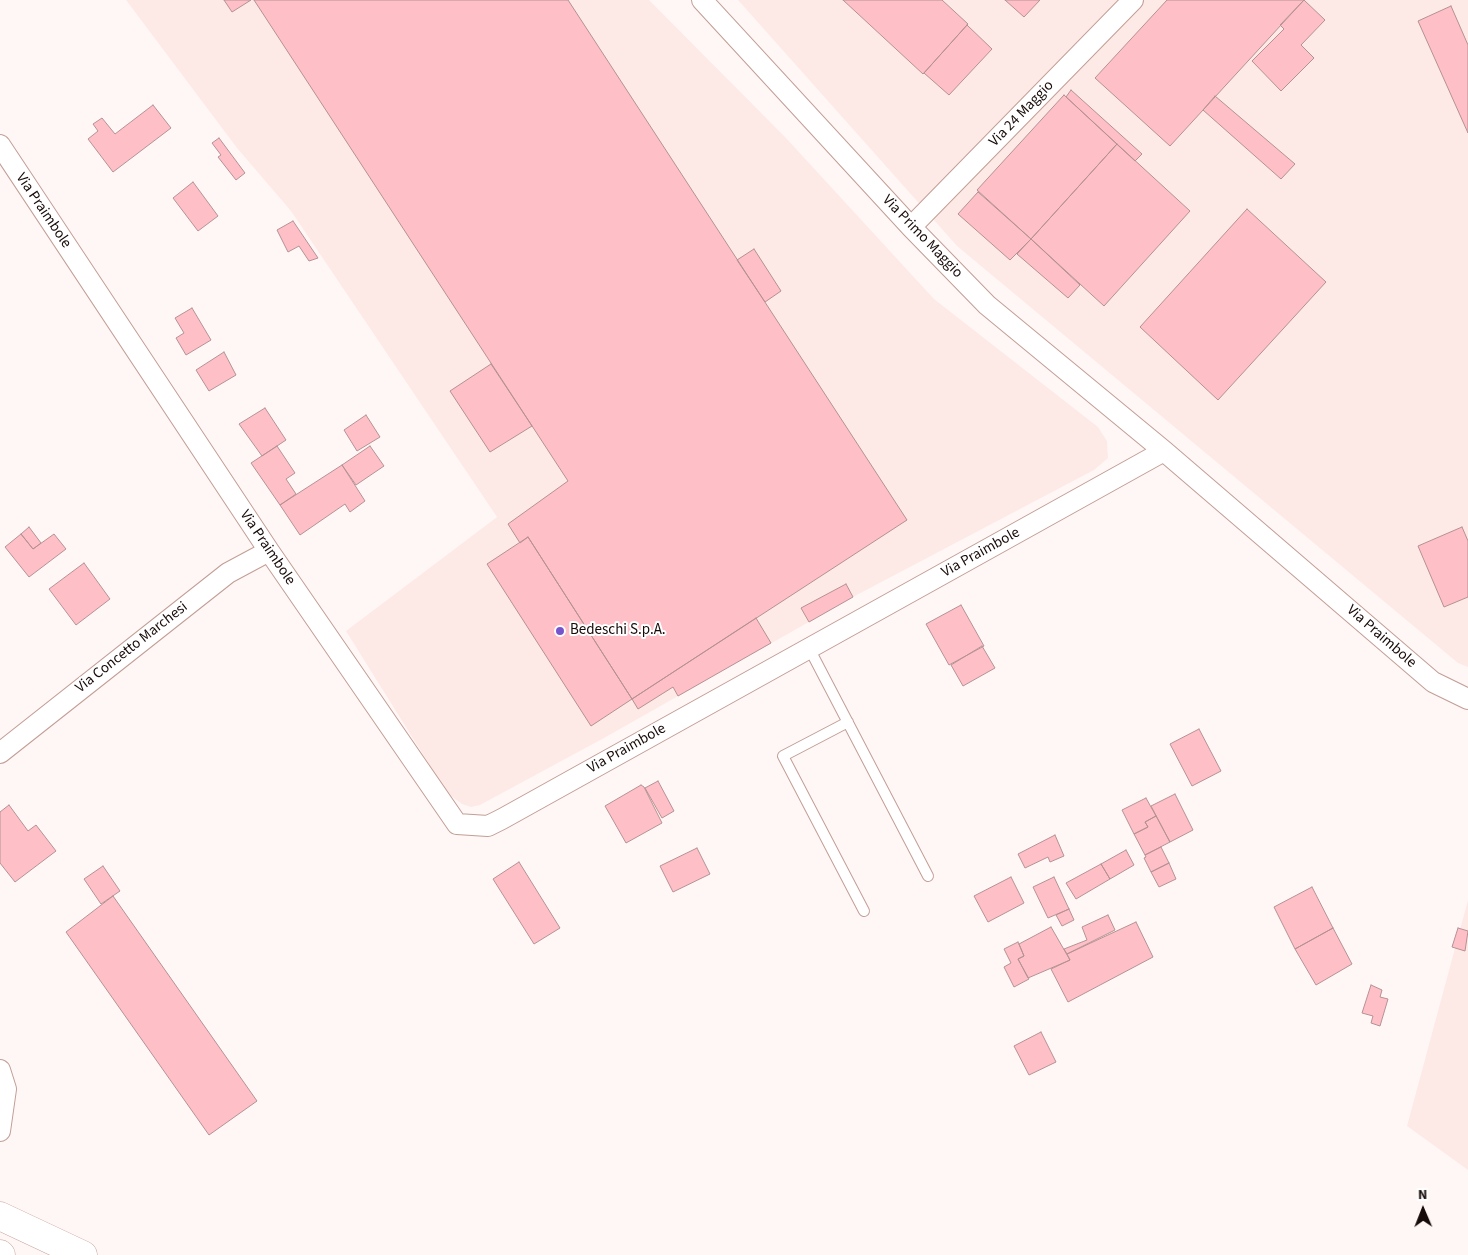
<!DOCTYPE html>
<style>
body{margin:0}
#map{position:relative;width:1468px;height:1255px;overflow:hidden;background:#fff7f5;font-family:"Source Sans 3",sans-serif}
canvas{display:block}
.north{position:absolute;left:1398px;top:1185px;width:50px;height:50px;-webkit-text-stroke:4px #fff;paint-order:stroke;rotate:359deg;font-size:14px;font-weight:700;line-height:20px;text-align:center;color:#170b09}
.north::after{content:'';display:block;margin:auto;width:18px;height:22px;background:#170b09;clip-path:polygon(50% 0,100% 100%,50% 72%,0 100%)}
</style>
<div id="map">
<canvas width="1468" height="1255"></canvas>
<div class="north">N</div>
</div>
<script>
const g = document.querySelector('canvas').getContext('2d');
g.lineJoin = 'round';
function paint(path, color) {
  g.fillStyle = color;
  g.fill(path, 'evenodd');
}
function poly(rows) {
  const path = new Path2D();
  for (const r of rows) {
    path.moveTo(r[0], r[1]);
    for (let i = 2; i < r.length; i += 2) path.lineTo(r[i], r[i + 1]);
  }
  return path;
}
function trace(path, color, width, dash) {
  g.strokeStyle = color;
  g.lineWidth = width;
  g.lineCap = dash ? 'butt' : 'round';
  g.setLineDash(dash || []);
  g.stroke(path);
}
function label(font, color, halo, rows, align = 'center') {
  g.font = font + ' "Source Sans 3",sans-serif';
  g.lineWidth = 4;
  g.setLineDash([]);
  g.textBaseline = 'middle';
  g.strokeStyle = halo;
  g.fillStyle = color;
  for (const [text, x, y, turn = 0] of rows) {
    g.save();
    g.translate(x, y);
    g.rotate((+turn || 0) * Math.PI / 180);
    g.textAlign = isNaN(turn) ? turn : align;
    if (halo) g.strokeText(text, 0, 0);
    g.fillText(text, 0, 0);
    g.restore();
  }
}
const built = poly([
 [126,0,649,0,786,138,934,299,1098,427,1107,441,1108,458,1094,470,853,597,604,738,480,805,471,807,462,804,447,793,346,631,497,517,291,211,237,148],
 [738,0,1468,0,1468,667,1458,663,957,246],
 [1468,900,1468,1170,1407,1126]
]);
const building = poly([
 [224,0,251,0,232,12,224,0],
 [254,0,568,0,907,520,632,699,528,537,520,543,508,524,568,481,254,0],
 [843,0,942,0,968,24,923,74,843,0],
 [1005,0,1040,0,1024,17,1005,0],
 [1167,0,1304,0,1170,146,1095,78,1167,0],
 [1304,0,1325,20,1301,45,1314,58,1281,91,1252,61,1284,29,1280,25,1304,0],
 [1451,6,1468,45,1468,133,1418,21,1451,6],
 [967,25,992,49,949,95,924,73,967,25],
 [1071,90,1142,154,1135,161,1066,97,1071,90],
 [1064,95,1117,144,1031,239,977,190,1064,95],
 [1215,96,1295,164,1281,179,1203,110,1215,96],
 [153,105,171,128,113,172,88,139,98,131,93,124,102,118,115,134,153,105],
 [219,138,245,173,236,180,218,157,221,155,212,143,219,138],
 [1117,144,1190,211,1104,306,1031,239,1117,144],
 [193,182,218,216,198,231,173,198,193,182],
 [978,192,1031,239,1010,260,958,214,978,192],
 [1247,209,1326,282,1218,400,1140,327,1247,209],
 [293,221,318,258,309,261,299,246,288,252,277,230,293,221],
 [1031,239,1080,285,1068,298,1017,254,1031,239],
 [754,249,781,291,765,302,737,260,754,249],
 [192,308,211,340,186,355,176,338,184,333,175,318,192,308],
 [224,352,236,375,209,391,196,370,224,352],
 [491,364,532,426,490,452,450,391,491,364],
 [265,408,286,440,262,456,239,424,265,408],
 [366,415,380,437,357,451,344,430,366,415],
 [277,446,295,473,286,479,296,494,280,505,251,463,277,446],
 [370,446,384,466,356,485,342,465,370,446],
 [342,465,365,501,350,512,345,504,300,535,280,505,342,465],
 [29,527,41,543,33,549,21,534,29,527],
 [1462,527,1468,541,1468,597,1444,607,1418,546,1462,527],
 [21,534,33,549,54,534,66,549,29,577,5,547,21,534],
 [528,537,632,699,591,726,487,564,528,537],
 [84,563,110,599,76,625,49,589,84,563],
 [846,584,853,597,809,622,801,608,846,584],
 [961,605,984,646,949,665,926,624,961,605],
 [756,618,771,643,678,696,673,687,638,709,632,699,756,618],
 [982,646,995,668,963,686,951,665,982,646],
 [1199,729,1221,771,1192,786,1170,744,1199,729],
 [658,781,674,811,662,818,645,788,658,781],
 [641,785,644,787,662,823,626,843,605,806,641,785],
 [1175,794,1193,830,1170,842,1151,806,1175,794],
 [1146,798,1156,816,1145,822,1148,827,1134,834,1122,810,1146,798],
 [9,805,28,831,36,825,56,851,15,882,0,863,0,812,9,805],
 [1156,816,1170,842,1145,855,1134,834,1148,827,1145,822,1156,816],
 [1055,835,1064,856,1050,862,1048,857,1025,868,1018,854,1055,835],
 [1161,847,1169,863,1151,872,1144,858,1146,857,1145,855,1161,847],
 [697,848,710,874,673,892,660,866,697,848],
 [1126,850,1134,865,1110,879,1101,864,1126,850],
 [519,862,560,928,534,944,493,879,519,862],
 [1169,863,1176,879,1159,887,1151,872,1169,863],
 [1101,864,1110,879,1076,899,1066,883,1101,864],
 [103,866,120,891,101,904,84,879,103,866],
 [1011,877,1024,903,988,922,974,896,1011,877],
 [1054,877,1069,909,1048,918,1033,887,1054,877],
 [1312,887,1333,928,1295,949,1274,907,1312,887],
 [113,896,257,1101,209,1135,66,932,113,896],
 [1069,909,1074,920,1062,926,1056,915,1069,909],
 [1108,915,1115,930,1067,954,1064,949,1087,940,1082,927,1108,915],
 [1136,922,1153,957,1068,1002,1051,969,1070,960,1067,954,1136,922],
 [1051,927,1070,960,1028,978,1018,959,1024,956,1019,944,1051,927],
 [1333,928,1352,964,1316,985,1295,949,1333,928],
 [1458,928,1468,931,1465,951,1452,947,1458,928],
 [1018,942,1024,956,1018,959,1029,979,1014,987,1004,967,1011,963,1004,949,1018,942],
 [1371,985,1382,990,1380,997,1388,999,1380,1026,1371,1023,1373,1016,1362,1013,1371,985],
 [1041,1032,1056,1062,1029,1075,1014,1046,1041,1032]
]);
const service = poly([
 [809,648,928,876],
 [848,722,783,756,864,911]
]);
const minor = poly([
 [702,0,911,227,987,305,1164,451,1433,682,1468,699],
 [0,145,269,551,457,824,488,826,502,819,1164,451],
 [911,227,1133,0],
 [0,753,228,573,269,551],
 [0,1070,6,1089,0,1131]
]);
const trunk = poly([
 [0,1216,83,1255],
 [0,1254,1,1255]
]);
const markers = [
 [560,631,5,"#7654ce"]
];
const streetNames = [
 ["Via 24 Maggio",1022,114,-46],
 ["Via Praimbole",43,211,56],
 ["Via Primo Maggio",922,237,46],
 ["Via Praimbole",267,548,56],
 ["Via Praimbole",981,553,-29],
 ["Via Praimbole",1381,637,41],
 ["Via Concetto Marchesi",132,648,-38],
 ["Via Praimbole",627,749,-29]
];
const poiNames = [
 ["Bedeschi S.p.A.",570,631]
];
paint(built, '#fdeae6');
paint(building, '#fec0c6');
trace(building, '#b59194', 1);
trace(service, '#c29e96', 12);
trace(minor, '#c29e96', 22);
trace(trunk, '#c29e96', 29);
trace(service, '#fff', 10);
trace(minor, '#fff', 20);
trace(trunk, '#fff', 28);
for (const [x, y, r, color] of markers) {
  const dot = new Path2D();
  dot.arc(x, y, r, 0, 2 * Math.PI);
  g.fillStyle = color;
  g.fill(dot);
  trace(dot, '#fff', 2);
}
label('15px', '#170b09', '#fff', streetNames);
label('15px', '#170b09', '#fff', poiNames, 'left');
</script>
